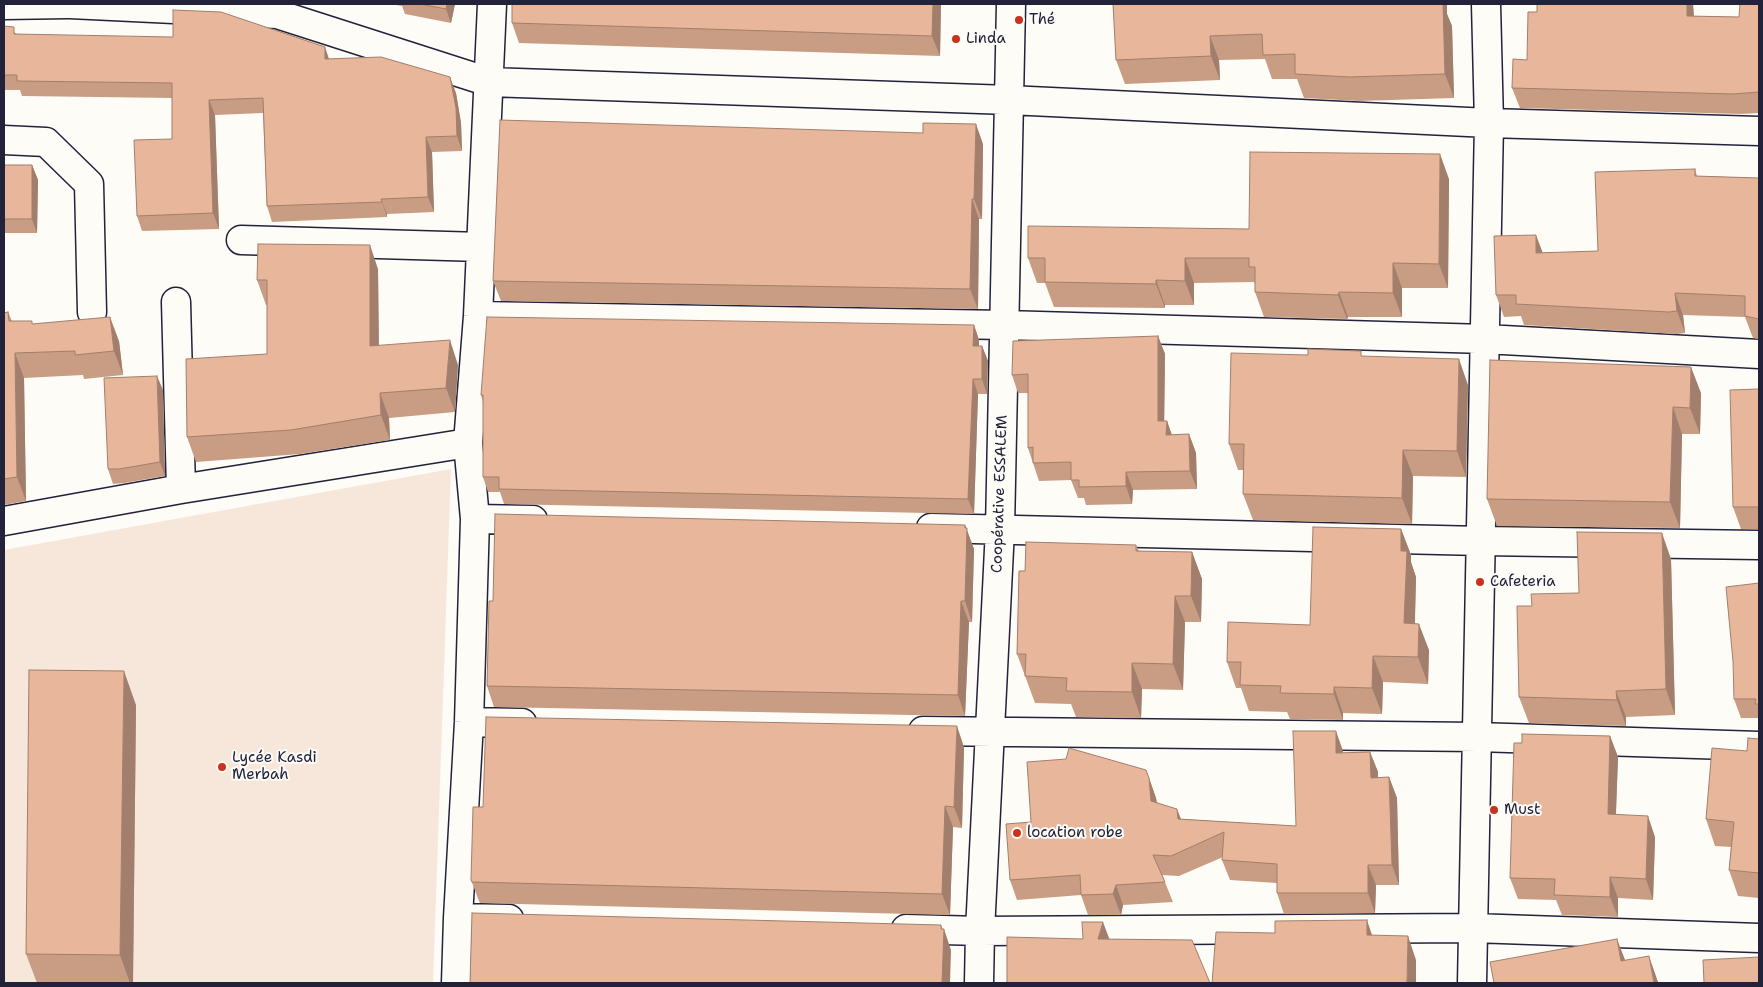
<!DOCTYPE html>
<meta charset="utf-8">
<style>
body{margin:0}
#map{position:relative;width:1763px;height:987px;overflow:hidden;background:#fdfcf7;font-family:"Shantell Sans",sans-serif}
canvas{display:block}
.frame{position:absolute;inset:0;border:5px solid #22223b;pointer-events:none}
</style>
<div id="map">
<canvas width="1763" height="987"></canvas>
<div class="frame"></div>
</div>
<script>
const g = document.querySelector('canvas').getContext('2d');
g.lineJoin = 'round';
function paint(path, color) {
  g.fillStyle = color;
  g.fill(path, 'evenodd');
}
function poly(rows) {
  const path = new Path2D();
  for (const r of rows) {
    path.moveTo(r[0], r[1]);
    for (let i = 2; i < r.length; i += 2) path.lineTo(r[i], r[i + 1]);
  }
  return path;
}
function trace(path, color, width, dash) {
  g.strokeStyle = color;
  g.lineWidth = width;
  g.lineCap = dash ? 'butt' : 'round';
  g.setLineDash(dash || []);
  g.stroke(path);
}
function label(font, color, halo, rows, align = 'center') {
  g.font = font + ' "Shantell Sans",sans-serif';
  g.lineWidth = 4;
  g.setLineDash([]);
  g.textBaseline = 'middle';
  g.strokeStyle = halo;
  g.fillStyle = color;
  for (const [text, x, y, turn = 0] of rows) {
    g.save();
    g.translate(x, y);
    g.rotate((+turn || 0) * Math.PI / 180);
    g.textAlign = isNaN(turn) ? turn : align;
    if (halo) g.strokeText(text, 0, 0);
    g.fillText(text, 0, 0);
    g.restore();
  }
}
const built = poly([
 [451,469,433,983,4,983,4,550]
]);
const minor = poly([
 [70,4,277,14,489,82,1009,100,1489,123,1759,131],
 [4,5,67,4],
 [4,140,46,142,89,184,92,312],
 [241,240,481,247],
 [176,302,181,489],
 [478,316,1005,325,1485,339,1759,354],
 [475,519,533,520],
 [4,521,181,489,468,443],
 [931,528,1481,541,1759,545],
 [469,722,522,723],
 [923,731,1477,737,1759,746],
 [458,918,509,919],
 [906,929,980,931,1473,928,1759,938],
 [456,983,458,918,469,722,475,519,468,443,478,316,492,4],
 [979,983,980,931,1000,529,1011,4],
 [1472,983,1489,123,1486,4]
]);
const wall = poly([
 [390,4,455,4,451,23,405,14,402,6],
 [941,4,940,56,519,43,512,23],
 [1113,4,1447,14,1452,26,1454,98,1359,101,1304,98,1297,79,1272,79,1265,59,1219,60,1220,80,1125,84,1116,60],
 [1693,4,1694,16,1739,17,1759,4,1759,113,1741,114,1520,108,1512,88,1527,60,1537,12],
 [4,26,17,34,329,59,456,93,461,123,462,151,432,152,434,212,387,214,387,217,272,222,267,206,263,113,215,115,219,229,142,231,137,216,172,139,172,98,22,96,20,90,4,90],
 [983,144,982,219,979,219,978,309,501,301,493,281],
 [4,165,32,165,38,180,37,233,4,233],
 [1695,169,1697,176,1759,178,1759,339,1753,338,1745,317,1683,315,1685,333,1677,334,1524,325,1521,316,1504,317,1496,295,1542,253,1598,251],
 [1449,179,1448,288,1402,288,1402,317,1348,317,1347,319,1264,317,1255,292,1255,284,1254,282,1194,283,1194,305,1165,305,1165,308,1054,307,1045,283,1037,283,1028,258,1249,229],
 [378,269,379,346,458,365,455,412,389,418,390,440,300,454,196,462,187,437,267,354,267,305,266,305,257,280],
 [8,312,12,321,33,324,119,341,123,375,84,379,83,375,24,378,26,501,4,505,4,313],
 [974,325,979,340,979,346,982,346,988,361,987,394,978,394,974,514,504,504,500,492,488,492,483,477,483,402,481,395],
 [1158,336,1165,354,1164,421,1167,421,1172,435,1189,434,1196,453,1197,489,1133,490,1132,504,1086,505,1084,498,1078,498,1071,480,1039,481,1028,448,1028,393,1018,393,1012,375],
 [1363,356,1468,385,1466,477,1413,476,1412,524,1253,520,1243,494,1244,470,1238,470,1229,444],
 [1759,389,1759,529,1741,529,1733,507],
 [163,390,165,476,124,483,113,484,108,469],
 [1701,393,1700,434,1682,434,1680,528,1497,526,1487,499],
 [965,525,974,549,972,622,969,622,965,716,494,707,487,686,493,601],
 [1401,529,1411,555,1411,562,1416,577,1415,623,1429,650,1428,684,1383,682,1382,714,1343,713,1343,720,1290,719,1287,712,1249,711,1241,688,1236,688,1227,662,1310,625],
 [1136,545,1139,551,1192,552,1202,579,1201,622,1185,622,1183,690,1142,689,1141,718,1076,717,1071,704,1035,703,1017,654,1025,571],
 [1671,559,1675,715,1626,717,1626,726,1529,723,1519,697,1532,606,1579,593],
 [1759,583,1759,718,1741,718,1734,699],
 [136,705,133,983,37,983,26,954],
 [1610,736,1618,757,1616,815,1655,837,1653,900,1618,898,1618,917,1562,915,1556,900,1518,899,1510,878,1522,743],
 [1759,739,1759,898,1738,896,1729,870,1731,847,1715,846,1706,819,1747,751],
 [964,747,962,828,953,827,950,915,480,903,479,901,471,880,483,807],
 [1343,751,1343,753,1370,752,1378,772,1378,778,1389,777,1397,798,1399,885,1376,885,1375,913,1284,914,1277,893,1277,883,1230,880,1222,860,1223,857,1179,876,1162,875,1173,902,1123,905,1121,915,1088,915,1081,895,1017,900,1010,880,1031,822,1149,778,1156,798,1157,802,1181,819,1296,826]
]);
const shadedWall = poly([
 [447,4,455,4,451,23,446,9],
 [933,4,941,4,940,56,932,36],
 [1439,4,1447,4,1447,14,1452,26,1454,98,1445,74],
 [1687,4,1693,4,1695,37,1687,16],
 [1210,36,1219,60,1220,80,1211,56],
 [325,47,330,62,325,59],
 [450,77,456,93,461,123,462,151,457,136],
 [209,100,215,115,219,229,213,213],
 [976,124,983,144,982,219,974,199],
 [426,137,432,152,434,212,428,197],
 [1440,154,1449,179,1448,288,1439,264],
 [32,165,38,180,37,233,32,219],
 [381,199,387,214,387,217],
 [972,199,979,219,978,309,970,289],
 [1536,235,1544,256,1536,253],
 [370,245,378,269,379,371,370,346],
 [1185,258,1194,283,1194,305,1185,281],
 [1393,263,1402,288,1402,317,1393,293],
 [1156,280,1165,305,1165,308,1156,284],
 [1339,292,1348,317,1347,319,1338,295],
 [1675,293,1683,315,1685,333,1677,311],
 [110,317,119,341,123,375,114,351],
 [974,325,979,340,979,361,973,346],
 [1158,336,1165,354,1164,439,1158,421],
 [450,340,458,365,455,412,446,388],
 [982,346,988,361,987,394,982,379],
 [15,353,24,378,26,501,17,477],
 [1459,359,1468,385,1466,477,1457,451],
 [1691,367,1701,393,1700,434,1690,408],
 [157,376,163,390,165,476,160,462],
 [973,379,978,394,974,514,968,499],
 [380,393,389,418,390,440,381,415],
 [1673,407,1682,434,1680,528,1670,502],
 [1167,421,1173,439,1166,435],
 [1189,434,1196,453,1197,489,1190,471],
 [1403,450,1413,476,1412,524,1402,498],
 [1126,472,1133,490,1132,504,1126,486],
 [965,525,974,549,972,622,965,601],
 [1401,529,1411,555,1411,562,1416,577,1414,649,1404,623,1401,551],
 [1662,533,1671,559,1675,715,1666,689],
 [1192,552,1202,579,1201,622,1191,596],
 [1175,596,1185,622,1183,690,1173,664],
 [961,601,969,622,965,716,958,695],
 [1419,624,1429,650,1428,684,1418,657],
 [1373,656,1383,682,1382,714,1372,688],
 [1132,663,1142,689,1141,718,1132,692],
 [124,671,136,705,133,983,130,983,120,955],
 [1334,687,1343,713,1343,720,1334,694],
 [1616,691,1626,717,1626,726,1617,700],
 [957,726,964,747,962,828,954,807],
 [1336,731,1343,751,1343,774,1336,753],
 [1610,736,1618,757,1615,835,1608,814],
 [1370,752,1378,772,1378,798,1371,778],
 [1389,777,1397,798,1399,885,1392,865],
 [1149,778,1156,798,1158,821,1151,801],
 [945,806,953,827,950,915,942,894],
 [1177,809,1185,829,1178,819],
 [1648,816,1655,837,1653,900,1646,879],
 [1368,865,1376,885,1375,913,1368,893],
 [1610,877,1618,898,1618,917,1610,897],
 [1116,885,1123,905,1121,915,1113,894],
 [1367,920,1375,944,1367,935],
 [1103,922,1112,946,1098,939],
 [941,925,943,931,944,929,951,950,950,983,942,983],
 [1408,936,1416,960,1416,983,1407,983],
 [1617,939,1627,965,1621,961],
 [1649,956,1658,982,1658,983,1654,983]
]);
const building = poly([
 [420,4,447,4,446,9,420,4],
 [512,4,933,4,932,36,512,23,512,4],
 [1113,4,1443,4,1445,74,1350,77,1295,74,1295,54,1263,55,1262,34,1210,36,1211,56,1116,60,1113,4],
 [1537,4,1687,4,1687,16,1739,17,1740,4,1759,4,1759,92,1733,94,1512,88,1513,59,1527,60,1528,12,1537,12,1537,4],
 [173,10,221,12,325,47,325,59,381,57,450,77,456,108,457,136,426,137,428,197,381,199,382,202,267,206,263,98,209,100,213,213,137,216,134,140,172,139,172,83,17,81,17,75,4,75,4,26,14,27,14,34,173,37,173,10],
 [500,120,923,133,923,123,976,124,974,199,972,199,970,289,493,281,500,120],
 [1250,152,1440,154,1439,264,1393,263,1393,293,1339,292,1338,295,1255,292,1255,267,1249,267,1249,258,1185,258,1185,281,1156,280,1156,284,1045,282,1045,258,1028,258,1028,226,1249,229,1250,152],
 [4,165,32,165,32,219,4,219,4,165],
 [1695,169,1695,176,1759,178,1759,319,1745,316,1745,296,1675,293,1677,311,1669,312,1516,304,1516,295,1496,295,1494,236,1536,235,1536,253,1598,251,1595,172,1695,169],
 [258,244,370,245,370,346,450,340,446,388,380,393,381,415,291,430,187,437,186,359,267,354,267,280,257,280,258,244],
 [8,312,9,321,32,321,32,324,110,317,114,351,75,355,75,351,15,353,17,477,4,479,4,313,8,312],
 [487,317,974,325,973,346,982,346,982,379,973,379,968,499,499,489,499,477,483,477,483,395,481,395,487,317],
 [1158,336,1158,421,1167,421,1166,435,1189,434,1190,471,1126,472,1126,486,1079,487,1079,480,1071,480,1071,462,1033,463,1033,447,1028,448,1028,374,1012,375,1013,341,1158,336],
 [1308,349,1361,351,1361,356,1459,359,1457,451,1403,450,1402,498,1243,494,1244,444,1229,444,1231,353,1308,355,1308,349],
 [1490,360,1691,367,1690,408,1673,407,1670,502,1487,499,1490,360],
 [157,376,160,462,119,469,108,469,104,378,157,376],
 [1759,389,1759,507,1733,507,1730,390,1759,389],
 [495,514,965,525,965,528,967,528,965,601,961,601,958,695,487,686,489,601,493,601,495,514],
 [1313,527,1401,529,1401,551,1407,551,1404,623,1419,624,1418,657,1373,656,1372,688,1334,687,1334,694,1280,693,1281,686,1240,685,1241,662,1227,662,1228,622,1310,625,1313,527],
 [1577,532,1662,533,1666,689,1616,691,1617,700,1519,697,1517,606,1532,606,1531,594,1579,593,1577,532],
 [1026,542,1136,545,1136,551,1192,552,1191,596,1175,596,1173,664,1132,663,1132,692,1066,691,1067,678,1025,676,1026,654,1017,654,1019,571,1025,571,1026,542],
 [1759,583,1759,704,1755,704,1756,699,1734,699,1733,661,1726,587,1759,583],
 [29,670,124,671,120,955,26,954,29,670],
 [486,717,957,726,954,807,945,806,942,894,472,882,471,880,473,807,483,807,486,717],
 [1293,731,1336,731,1336,753,1370,752,1371,778,1389,777,1392,865,1368,865,1368,893,1277,893,1277,864,1222,860,1224,832,1171,856,1153,855,1165,882,1116,885,1113,894,1081,895,1080,875,1010,880,1006,824,1031,822,1027,762,1066,759,1069,748,1146,770,1149,778,1151,801,1177,809,1178,819,1296,826,1293,731],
 [1522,734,1610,736,1608,814,1648,816,1646,879,1610,877,1610,897,1554,895,1555,879,1510,878,1514,743,1522,743,1522,734],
 [1748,738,1759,739,1759,873,1729,870,1734,822,1706,819,1712,748,1747,751,1748,738],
 [472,913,941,925,941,929,944,929,942,983,470,983,472,913],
 [1367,920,1367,935,1408,936,1407,983,1212,983,1216,932,1275,933,1275,921,1367,920],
 [1082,922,1103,922,1098,939,1192,940,1210,983,1007,983,1007,937,1083,939,1082,922],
 [1617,939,1621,961,1649,956,1654,983,1494,983,1490,962,1617,939],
 [1759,957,1759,983,1704,983,1703,960,1759,957]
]);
const markers = [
 [1019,20,5,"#c8321e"],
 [956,39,5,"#c8321e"],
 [1480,582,5,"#c8321e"],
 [222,767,5,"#c8321e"],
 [1494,810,5,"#c8321e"],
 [1017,833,5,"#c8321e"]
];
const poiNames = [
 ["Thé",1029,20],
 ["Linda",966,39],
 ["Cafeteria",1490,582],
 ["Lycée Kasdi",232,758],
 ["Merbah",232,775],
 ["Must",1504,810],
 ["location robe",1027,833]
];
const streetNames = [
 ["Coopérative ESSALEM",1000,494,-88]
];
paint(built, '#f7e7db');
trace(minor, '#22223b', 31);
trace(minor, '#fdfcf7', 28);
paint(wall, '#c89d84');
paint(shadedWall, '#a27f6c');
paint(building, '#e8b69a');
trace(building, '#a27f6c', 1);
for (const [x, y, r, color] of markers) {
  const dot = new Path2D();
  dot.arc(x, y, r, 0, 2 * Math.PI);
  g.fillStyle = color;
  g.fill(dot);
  trace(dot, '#fdfcf7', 2);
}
label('15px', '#22223b', '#fdfcf7', poiNames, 'left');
label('15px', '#22223b', '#fdfcf7', streetNames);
</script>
